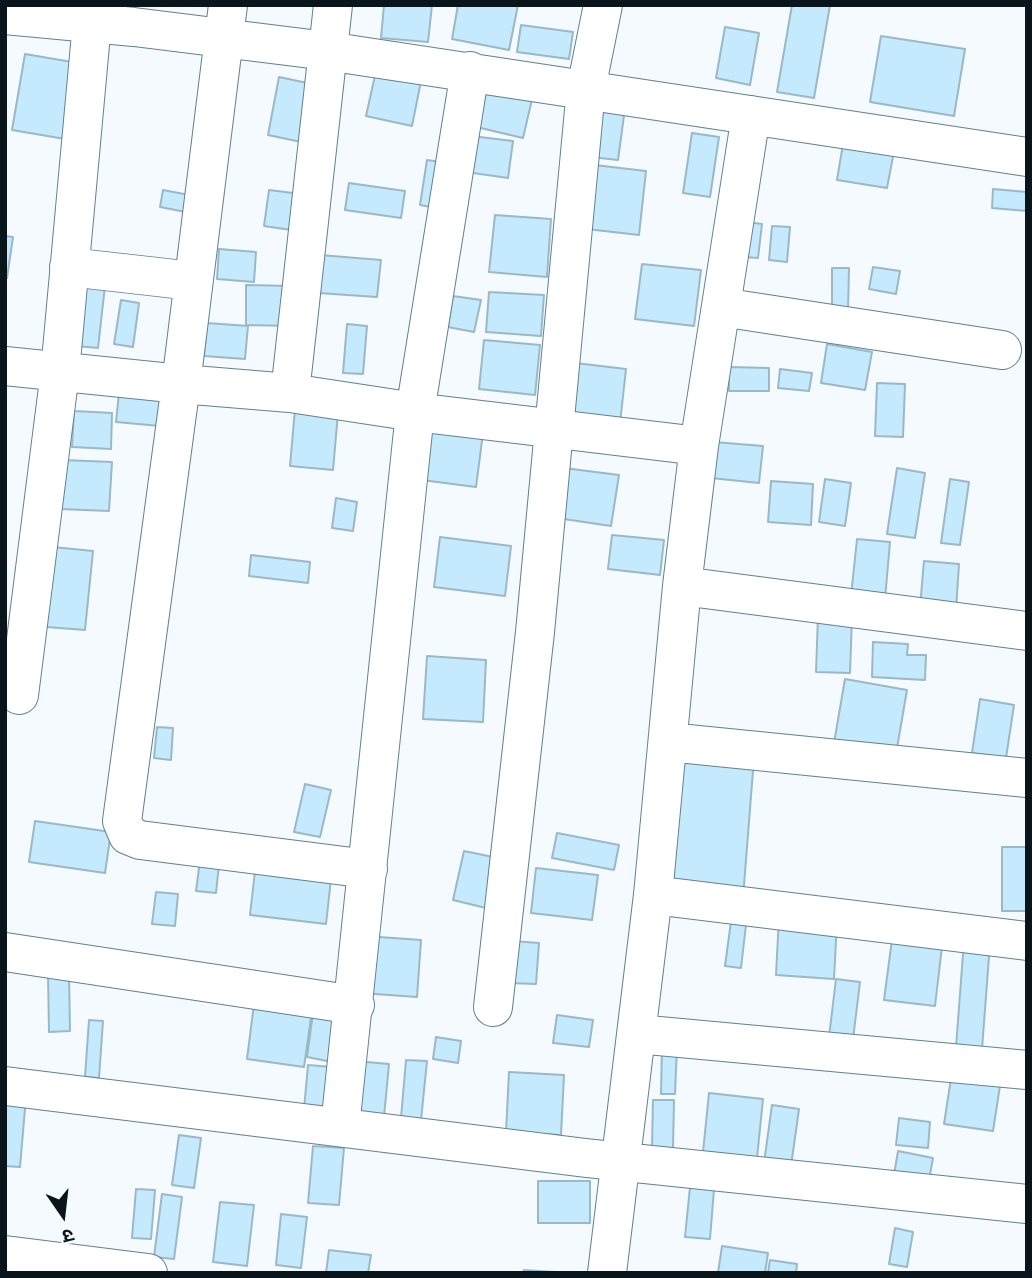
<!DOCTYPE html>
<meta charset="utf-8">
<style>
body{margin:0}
#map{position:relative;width:1032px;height:1278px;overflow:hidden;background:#f4fafd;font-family:"Work Sans","Noto Sans Devanagari",sans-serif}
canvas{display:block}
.frame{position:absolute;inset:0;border:7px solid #09151a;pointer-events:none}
.north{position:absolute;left:28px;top:1180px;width:70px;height:70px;-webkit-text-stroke:5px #f4fafd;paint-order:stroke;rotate:166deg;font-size:19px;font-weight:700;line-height:28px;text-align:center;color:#09151a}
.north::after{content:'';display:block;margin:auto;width:24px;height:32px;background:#09151a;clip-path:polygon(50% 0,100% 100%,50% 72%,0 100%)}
</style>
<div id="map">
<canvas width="1032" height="1278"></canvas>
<div class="frame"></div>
<div class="north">उ</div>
</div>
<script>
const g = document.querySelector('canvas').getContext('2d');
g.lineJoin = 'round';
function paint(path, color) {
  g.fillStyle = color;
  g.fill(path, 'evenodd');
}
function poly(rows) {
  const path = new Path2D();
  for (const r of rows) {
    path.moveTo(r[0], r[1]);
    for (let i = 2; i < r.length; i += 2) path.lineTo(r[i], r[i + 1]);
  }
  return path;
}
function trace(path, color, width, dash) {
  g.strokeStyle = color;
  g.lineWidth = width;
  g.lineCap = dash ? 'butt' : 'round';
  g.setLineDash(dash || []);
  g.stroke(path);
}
const building = poly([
 [384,5,432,5,428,42,381,38,384,5],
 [458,5,518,5,509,50,452,39,458,5],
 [792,5,830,5,814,98,777,92,792,5],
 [521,25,573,32,569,59,517,52,521,25],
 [725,27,759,33,750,85,716,78,725,27],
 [881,36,965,49,954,116,870,102,881,36],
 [25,54,78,63,65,139,12,130,25,54],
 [376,71,421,81,412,126,366,116,376,71],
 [279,77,317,85,306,143,268,135,279,77],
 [478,83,533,95,523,138,468,125,478,83],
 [598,104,625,108,618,160,591,157,598,104],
 [692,133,719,137,710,197,683,193,692,133],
 [463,135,513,141,508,178,459,171,463,135],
 [844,138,895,146,887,188,837,180,844,138],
 [427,160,448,163,441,209,420,205,427,160],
 [586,164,646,171,639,235,578,228,586,164],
 [349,183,405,191,401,218,345,210,349,183],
 [993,189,1027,192,1027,211,992,208,993,189],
 [163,190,200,197,196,214,160,207,163,190],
 [269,190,309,195,305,232,264,226,269,190],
 [495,215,551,219,547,277,489,272,495,215],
 [748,222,762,224,758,258,744,257,748,222],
 [772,226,790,227,787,262,769,260,772,226],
 [5,236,13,237,7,278,5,278,5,236],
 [219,249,256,252,254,282,217,279,219,249],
 [320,255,381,260,377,297,318,293,320,255],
 [642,264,701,270,694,326,635,319,642,264],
 [873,267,900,271,896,294,869,289,873,267],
 [832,268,849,268,848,311,832,311,832,268],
 [84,275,106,277,98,348,76,346,84,275],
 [246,285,292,286,291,326,246,325,246,285],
 [489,292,544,295,541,336,486,332,489,292],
 [453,296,481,300,474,332,448,327,453,296],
 [121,300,139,303,133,347,114,344,121,300],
 [207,323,248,326,245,359,204,356,207,323],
 [347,324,367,326,363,374,343,373,347,324],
 [484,340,540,345,535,395,479,389,484,340],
 [827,344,872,352,865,390,821,383,827,344],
 [567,362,626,369,620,423,560,417,567,362],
 [729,367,769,368,769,391,729,391,729,367],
 [780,369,812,373,809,391,778,388,780,369],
 [877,383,905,384,903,437,875,436,877,383],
 [119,393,163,398,160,426,116,422,119,393],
 [295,409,338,413,333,470,290,466,295,409],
 [74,411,112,413,111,449,72,447,74,411],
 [421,425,483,433,476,487,414,479,421,425],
 [714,442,763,446,759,483,711,478,714,442],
 [63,460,112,462,109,511,60,509,63,460],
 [564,468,619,475,611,526,557,518,564,468],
 [897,468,925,473,915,538,887,534,897,468],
 [825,479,851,483,845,526,819,522,825,479],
 [950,479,969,482,960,545,941,543,950,479],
 [771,481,813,484,811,525,768,522,771,481],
 [336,498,357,502,353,531,332,528,336,498],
 [612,535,664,540,660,575,608,569,612,535],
 [440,537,511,546,505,596,434,587,440,537],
 [857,539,890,542,885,599,851,596,857,539],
 [43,546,93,551,85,630,34,626,43,546],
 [251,555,310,562,308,583,249,576,251,555],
 [924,561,959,564,956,610,920,607,924,561],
 [818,616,852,617,850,673,816,672,818,616],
 [873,642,908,644,907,655,926,655,925,680,872,677,873,642],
 [427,656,486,660,483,722,423,719,427,656],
 [845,679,907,690,896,754,834,743,845,679],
 [980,699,1014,705,1006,758,972,753,980,699],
 [157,727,173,728,171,760,154,758,157,727],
 [681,752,754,758,743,898,669,892,681,752],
 [305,784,331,790,320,837,294,832,305,784],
 [35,821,111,832,105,873,29,862,35,821],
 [557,833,619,845,614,870,552,858,557,833],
 [1002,847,1027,847,1027,911,1002,911,1002,847],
 [464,851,498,858,486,908,453,900,464,851],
 [201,853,220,855,216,893,196,891,201,853],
 [256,862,332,870,326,924,250,915,256,862],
 [536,868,598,875,592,920,531,913,536,868],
 [156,892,178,894,175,926,152,924,156,892],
 [732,914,747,916,741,968,725,966,732,914],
 [779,917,837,921,834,979,776,975,779,917],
 [893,932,943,938,935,1006,884,1000,893,932],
 [365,936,421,940,417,997,361,993,365,936],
 [512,941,539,943,536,984,509,983,512,941],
 [964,941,990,943,982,1049,956,1047,964,941],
 [48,973,69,973,70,1031,49,1032,48,973],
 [836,979,860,982,853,1039,829,1037,836,979],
 [255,996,313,1004,304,1067,247,1059,255,996],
 [313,1013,343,1018,337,1063,307,1057,313,1013],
 [557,1015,593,1020,589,1047,553,1043,557,1015],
 [89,1020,103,1021,99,1078,85,1077,89,1020],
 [436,1037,461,1041,458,1063,433,1059,436,1037],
 [662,1046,677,1046,675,1094,661,1094,662,1046],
 [406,1060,427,1061,421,1120,401,1118,406,1060],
 [355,1061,389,1064,384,1117,349,1114,355,1061],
 [308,1065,332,1067,327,1122,303,1120,308,1065],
 [509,1072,564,1075,561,1135,506,1132,509,1072],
 [952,1072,1001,1079,993,1131,944,1124,952,1072],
 [709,1093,763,1099,757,1158,703,1152,709,1093],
 [5,1096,26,1097,20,1167,5,1166,5,1096],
 [653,1100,674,1100,673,1148,652,1148,653,1100],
 [772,1105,799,1109,791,1166,764,1163,772,1105],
 [899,1118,930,1122,928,1148,896,1145,899,1118],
 [179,1135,201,1138,194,1188,172,1185,179,1135],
 [313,1146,344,1148,339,1205,308,1203,313,1146],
 [898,1151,933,1158,929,1180,894,1175,898,1151],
 [538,1181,590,1181,590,1223,538,1223,538,1181],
 [690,1187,714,1189,710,1239,685,1237,690,1187],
 [136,1189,155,1190,151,1239,132,1238,136,1189],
 [162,1194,182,1197,174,1259,154,1257,162,1194],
 [220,1202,254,1205,247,1266,213,1262,220,1202],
 [281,1214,307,1217,301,1268,276,1265,281,1214],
 [895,1228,913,1232,907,1267,889,1264,895,1228],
 [722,1246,768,1253,765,1273,718,1273,722,1246],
 [329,1250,371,1255,368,1273,326,1273,329,1250],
 [770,1260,797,1264,796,1273,768,1273,770,1260],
 [524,1270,554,1272,554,1273,523,1273,524,1270]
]);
const minor = poly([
 [228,5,181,384,122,821,128,835,140,840,368,869],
 [5,15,134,27,327,51,1027,157],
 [69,267,193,281],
 [721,307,1002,350],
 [5,366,181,384,290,393,415,412,699,446],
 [290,393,333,5],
 [682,586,1027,631],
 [19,695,60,372,92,23],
 [668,742,1027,778],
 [653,895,1027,941],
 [5,952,355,1005],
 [493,1007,535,632,586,89,603,5],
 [637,1034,1027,1070],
 [5,1086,586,1158,1027,1204],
 [340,1127,415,412,470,71],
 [5,1255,148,1273],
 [607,1273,653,895,682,586,699,446,751,115]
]);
paint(building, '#c5eafe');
trace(building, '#9ab8c8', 2);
trace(minor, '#63808f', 40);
trace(minor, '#fff', 38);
</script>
